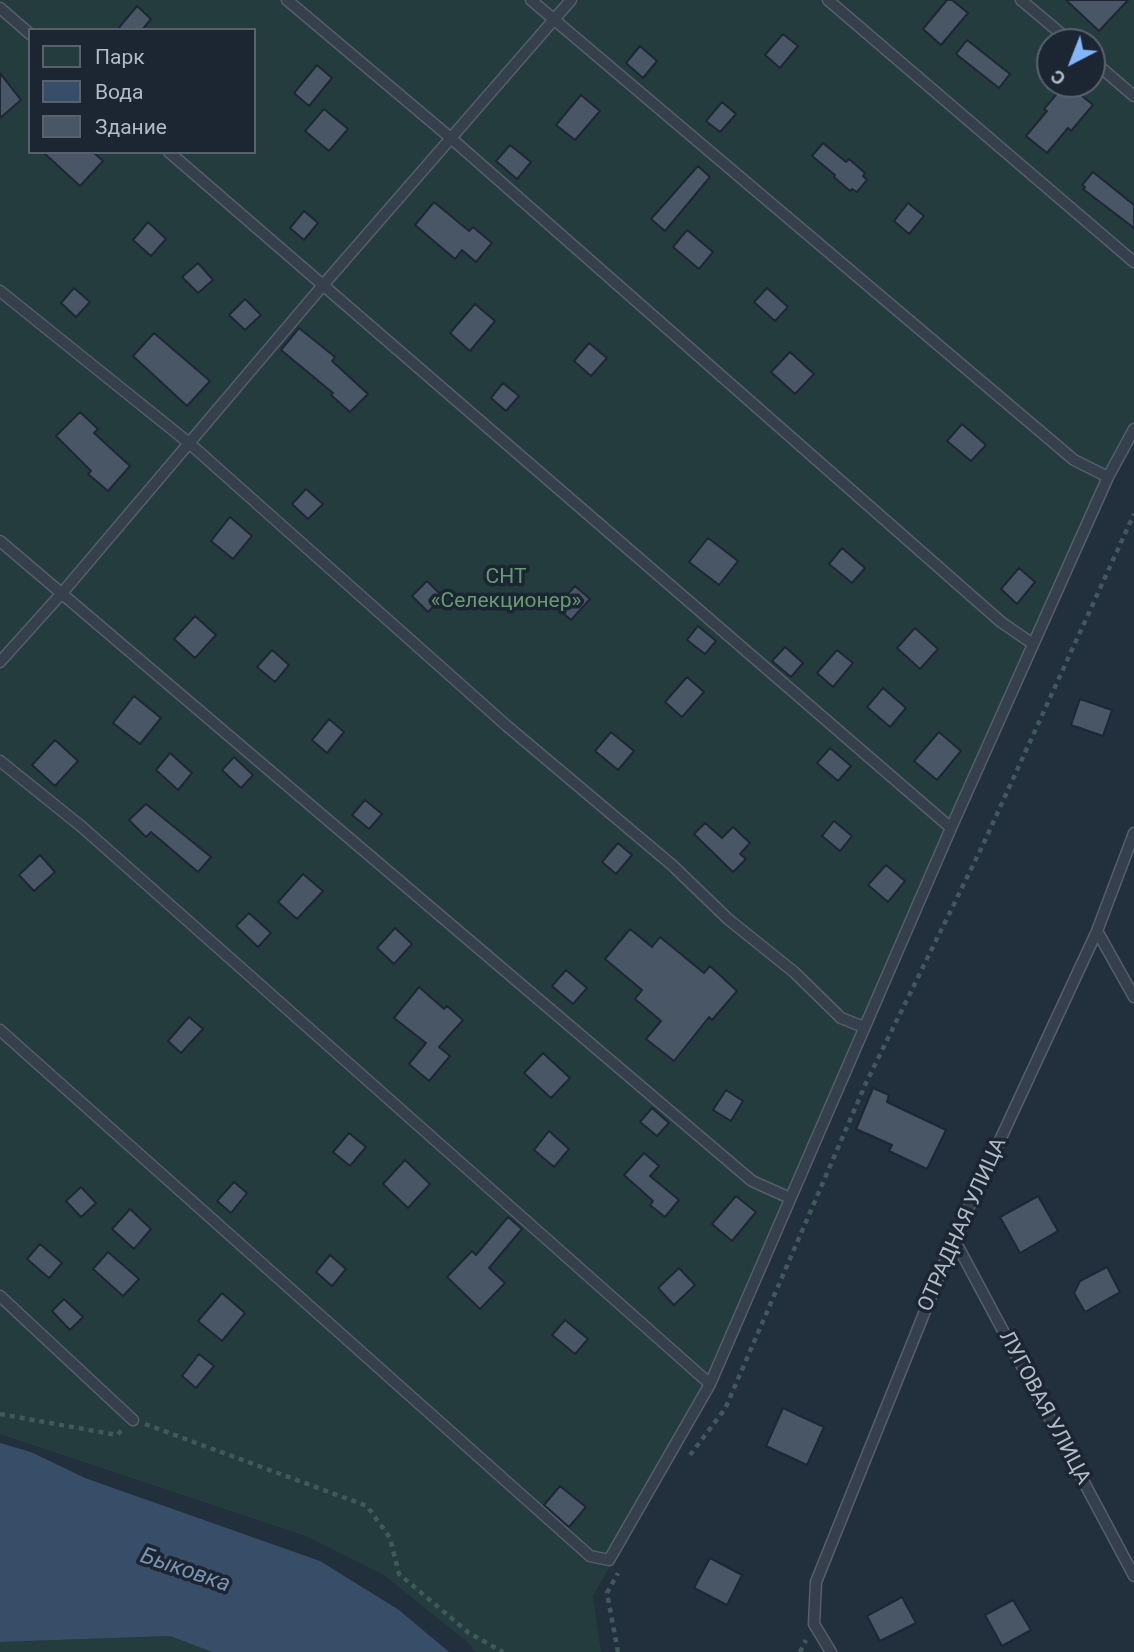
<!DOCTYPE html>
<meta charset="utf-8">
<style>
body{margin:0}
#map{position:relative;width:1134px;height:1652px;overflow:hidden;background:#222f3d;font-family:Roboto,sans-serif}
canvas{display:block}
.legend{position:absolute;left:28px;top:28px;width:228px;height:126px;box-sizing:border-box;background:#1c2532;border:2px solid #58616e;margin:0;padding:9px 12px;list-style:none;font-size:21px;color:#b2bbc8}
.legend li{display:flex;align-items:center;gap:14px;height:35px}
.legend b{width:35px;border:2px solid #58616e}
.north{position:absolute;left:1036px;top:28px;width:70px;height:70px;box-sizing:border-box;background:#1c2532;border:2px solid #58616e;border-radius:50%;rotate:222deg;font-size:19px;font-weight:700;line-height:28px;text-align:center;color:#b2bbc8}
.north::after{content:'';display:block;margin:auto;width:24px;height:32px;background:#85b6fa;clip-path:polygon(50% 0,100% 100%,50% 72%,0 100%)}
</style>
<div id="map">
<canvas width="1134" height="1652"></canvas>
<ul class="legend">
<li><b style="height:19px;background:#243c3e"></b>Парк</li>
<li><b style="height:19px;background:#384d67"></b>Вода</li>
<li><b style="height:19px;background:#485666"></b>Здание</li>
</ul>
<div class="north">С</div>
</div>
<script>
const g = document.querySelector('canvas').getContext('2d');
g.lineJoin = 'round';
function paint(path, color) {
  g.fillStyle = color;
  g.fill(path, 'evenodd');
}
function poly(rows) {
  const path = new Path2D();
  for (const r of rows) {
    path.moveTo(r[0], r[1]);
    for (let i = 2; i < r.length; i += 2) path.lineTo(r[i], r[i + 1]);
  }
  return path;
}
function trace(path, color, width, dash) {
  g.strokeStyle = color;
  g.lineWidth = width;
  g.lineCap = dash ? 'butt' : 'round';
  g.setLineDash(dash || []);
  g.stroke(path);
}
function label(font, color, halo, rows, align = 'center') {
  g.font = font + ' Roboto,sans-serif';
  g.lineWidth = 7;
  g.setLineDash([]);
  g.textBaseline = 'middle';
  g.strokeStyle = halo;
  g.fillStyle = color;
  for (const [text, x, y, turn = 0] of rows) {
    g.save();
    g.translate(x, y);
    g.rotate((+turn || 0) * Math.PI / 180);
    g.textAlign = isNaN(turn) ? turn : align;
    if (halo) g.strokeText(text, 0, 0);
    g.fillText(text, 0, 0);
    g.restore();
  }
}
const green = poly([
 [0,0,1134,0,1134,435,1029,656,708,1396,593,1596,601,1652,475,1652,467,1642,384,1575,306,1536,0,1434],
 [30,30,254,30,254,152,30,152],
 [1050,42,1092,42,1092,84,1050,84],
 [170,1636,212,1652,0,1652,0,1642]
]);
const water = poly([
 [0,1443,31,1452,85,1478,320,1561,399,1610,449,1652,212,1652,170,1636,0,1642]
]);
const building = poly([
 [947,0,952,0,968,13,941,45,923,29,947,0],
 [1066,0,1128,0,1099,31,1066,0],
 [137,6,151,19,142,30,117,30,137,6],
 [783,34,798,46,780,68,765,55,783,34],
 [967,40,1010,74,999,88,956,54,967,40],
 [640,46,657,61,643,78,626,63,640,46],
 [317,65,332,78,309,106,294,93,317,65],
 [0,73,21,100,0,118,0,73],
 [1065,84,1068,84,1093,105,1071,131,1068,128,1047,153,1026,136,1047,111,1044,109,1065,84],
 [581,95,600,111,575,140,556,125,581,95],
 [722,102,736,114,720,132,706,121,722,102],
 [324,109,348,129,329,151,305,131,324,109],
 [823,143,846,162,849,159,865,173,863,176,867,180,857,192,852,189,850,191,834,177,835,175,812,156,823,143],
 [510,145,531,162,517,179,496,161,510,145],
 [43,152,93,152,103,161,80,186,43,152],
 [698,166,710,177,665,231,651,219,698,166],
 [1093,172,1134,205,1134,228,1083,189,1085,187,1082,185,1093,172],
 [434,202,469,231,473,227,492,243,476,262,462,250,455,259,415,225,434,202],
 [908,203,924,216,909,234,894,221,908,203],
 [304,211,318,223,304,240,290,228,304,211],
 [148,222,166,239,151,256,133,240,148,222],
 [687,230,713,252,699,269,673,247,687,230],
 [198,263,213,280,198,293,182,277,198,263],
 [74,288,90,302,76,317,61,303,74,288],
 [767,288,788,307,775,321,754,302,767,288],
 [245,299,261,315,245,330,229,315,245,299],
 [475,304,495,321,470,351,450,333,475,304],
 [299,328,335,357,332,361,368,394,350,412,331,395,333,393,281,350,299,328],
 [154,333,210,381,187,406,133,356,154,333],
 [589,343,607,358,591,376,574,361,589,343],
 [790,352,814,374,795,394,771,372,790,352],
 [503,383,519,396,506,411,491,398,503,383],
 [80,412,98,429,94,433,130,466,108,491,88,474,91,471,56,436,80,412],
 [962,424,986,445,971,461,947,441,962,424],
 [306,489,323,504,308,519,292,504,306,489],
 [230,517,252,536,233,559,211,541,230,517],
 [708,538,738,561,719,585,689,562,708,538],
 [842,548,865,568,852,583,829,564,842,548],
 [1019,568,1035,582,1017,604,1001,589,1019,568],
 [427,581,443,597,428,612,412,596,427,581],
 [575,586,590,599,571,620,556,607,575,586],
 [195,616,216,635,195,658,174,639,195,616],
 [698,626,716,641,705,654,687,640,698,626],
 [915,628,938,649,920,669,897,648,915,628],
 [785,647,803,663,791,677,772,661,785,647],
 [272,650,289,665,275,682,257,667,272,650],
 [837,650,853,663,833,687,817,673,837,650],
 [687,677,704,692,682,717,665,702,687,677],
 [883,688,906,708,890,727,867,707,883,688],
 [134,696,161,718,140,744,113,723,134,696],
 [1080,699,1112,710,1103,736,1071,725,1080,699],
 [329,719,344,732,327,753,312,740,329,719],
 [611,732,634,751,618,770,595,751,611,732],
 [939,732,961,751,937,780,914,761,939,732],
 [55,740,78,761,55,786,32,765,55,740],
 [830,748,851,766,838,781,817,763,830,748],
 [170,753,192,773,178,790,156,770,170,753],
 [234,757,253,775,241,788,222,770,234,757],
 [365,800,382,814,369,829,352,815,365,800],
 [146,804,211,857,198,872,151,832,146,837,129,820,146,804],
 [834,821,852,836,840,851,822,836,834,821],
 [705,823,722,838,733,827,750,843,740,854,746,859,733,872,694,834,705,823],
 [618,843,632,855,616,874,602,862,618,843],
 [40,855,55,872,34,891,19,875,40,855],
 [886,865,905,881,888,902,868,885,886,865],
 [303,874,323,891,297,919,278,902,303,874],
 [249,913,271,933,258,947,236,926,249,913],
 [395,928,412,944,394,964,377,948,395,928],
 [630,929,652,947,660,937,704,973,710,966,737,991,712,1020,709,1017,674,1061,646,1039,661,1021,635,999,642,990,605,959,630,929],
 [566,970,587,988,573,1004,552,986,566,970],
 [419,987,444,1009,447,1006,463,1020,439,1047,450,1056,429,1081,409,1064,426,1043,394,1018,419,987],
 [189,1017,203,1029,181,1053,168,1041,189,1017],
 [543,1053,570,1078,551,1098,524,1073,543,1053],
 [873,1088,889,1095,887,1102,946,1130,927,1169,889,1151,892,1145,856,1129,873,1088],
 [726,1090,743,1101,731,1121,713,1110,726,1090],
 [652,1108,669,1123,657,1136,640,1122,652,1108],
 [549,1131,569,1149,554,1167,534,1150,549,1131],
 [349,1133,366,1147,350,1166,333,1152,349,1133],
 [644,1153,659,1166,650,1176,679,1200,665,1217,650,1205,653,1201,624,1175,644,1153],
 [405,1160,430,1184,408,1208,383,1184,405,1160],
 [234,1182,247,1193,231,1213,217,1201,234,1182],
 [81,1187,96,1203,81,1217,66,1201,81,1187],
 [736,1196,756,1212,732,1241,712,1224,736,1196],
 [1038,1196,1058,1231,1020,1253,1000,1217,1038,1196],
 [130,1209,151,1229,134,1249,112,1229,130,1209],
 [508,1217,522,1229,489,1268,505,1283,480,1309,447,1277,472,1251,476,1255,508,1217],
 [40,1244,62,1263,49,1278,27,1259,40,1244],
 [108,1252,139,1279,123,1296,93,1269,108,1252],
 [330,1255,346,1269,332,1286,316,1272,330,1255],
 [1107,1267,1120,1292,1085,1312,1074,1293,1080,1281,1107,1267],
 [679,1268,695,1285,674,1305,658,1288,679,1268],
 [222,1293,245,1313,222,1341,198,1321,222,1293],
 [64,1299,83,1317,70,1330,52,1311,64,1299],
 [565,1320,588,1339,575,1354,552,1335,565,1320],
 [199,1354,214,1366,196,1388,182,1376,199,1354],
 [783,1408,824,1427,807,1465,766,1446,783,1408],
 [560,1486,586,1507,569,1527,544,1505,560,1486],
 [710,1558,742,1575,727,1605,694,1588,710,1558],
 [902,1597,916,1623,880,1641,867,1616,902,1597],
 [1013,1600,1031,1630,1002,1646,985,1615,1013,1600]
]);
const path = poly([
 [0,1414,117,1435,123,1429],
 [145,1424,367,1506,390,1538,399,1574,469,1633,503,1652],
 [690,1455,725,1409,866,1083,981,849,1134,514],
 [618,1652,607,1593,618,1573],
 [800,1652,806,1640]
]);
const service = poly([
 [287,0,452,139,1001,622,1033,644],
 [531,0,1074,460,1108,477],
 [828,0,1134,262],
 [1021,0,1071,42],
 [0,8,30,34],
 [1092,60,1134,96],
 [169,152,951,828],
 [0,291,189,443,507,726,672,865,728,919,794,972,841,1018,864,1027],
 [0,541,752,1181,790,1198],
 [0,662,62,593,324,284,571,0],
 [0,761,82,827,710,1384],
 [1097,931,1134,997],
 [0,1030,590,1556,609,1560,710,1384,951,828,1108,477,1134,429],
 [954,1239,1134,1576],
 [0,1296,133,1420],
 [831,1652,814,1624,816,1582,954,1239,1097,931,1134,833]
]);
const parkNames = [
 ["СНТ",506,578],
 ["«Селекционер»",506,602]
];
const streetNames = [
 ["ОТРАДНАЯ УЛИЦА",963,1225,-66],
 ["ЛУГОВАЯ УЛИЦА",1044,1408,62]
];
const waterNames = [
 ["Быковка",185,1571,19]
];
paint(green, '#243c3e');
paint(water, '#384d67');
paint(building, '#485666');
trace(building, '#1e2734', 2);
trace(service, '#555e6b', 13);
trace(path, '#42595b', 4.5, [5, 5]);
trace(service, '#36404d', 10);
label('21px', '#689a72', '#1c2532', parkNames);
label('21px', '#b2bbc8', '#1c2532', streetNames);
label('italic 23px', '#7993b1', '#1c2532', waterNames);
</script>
